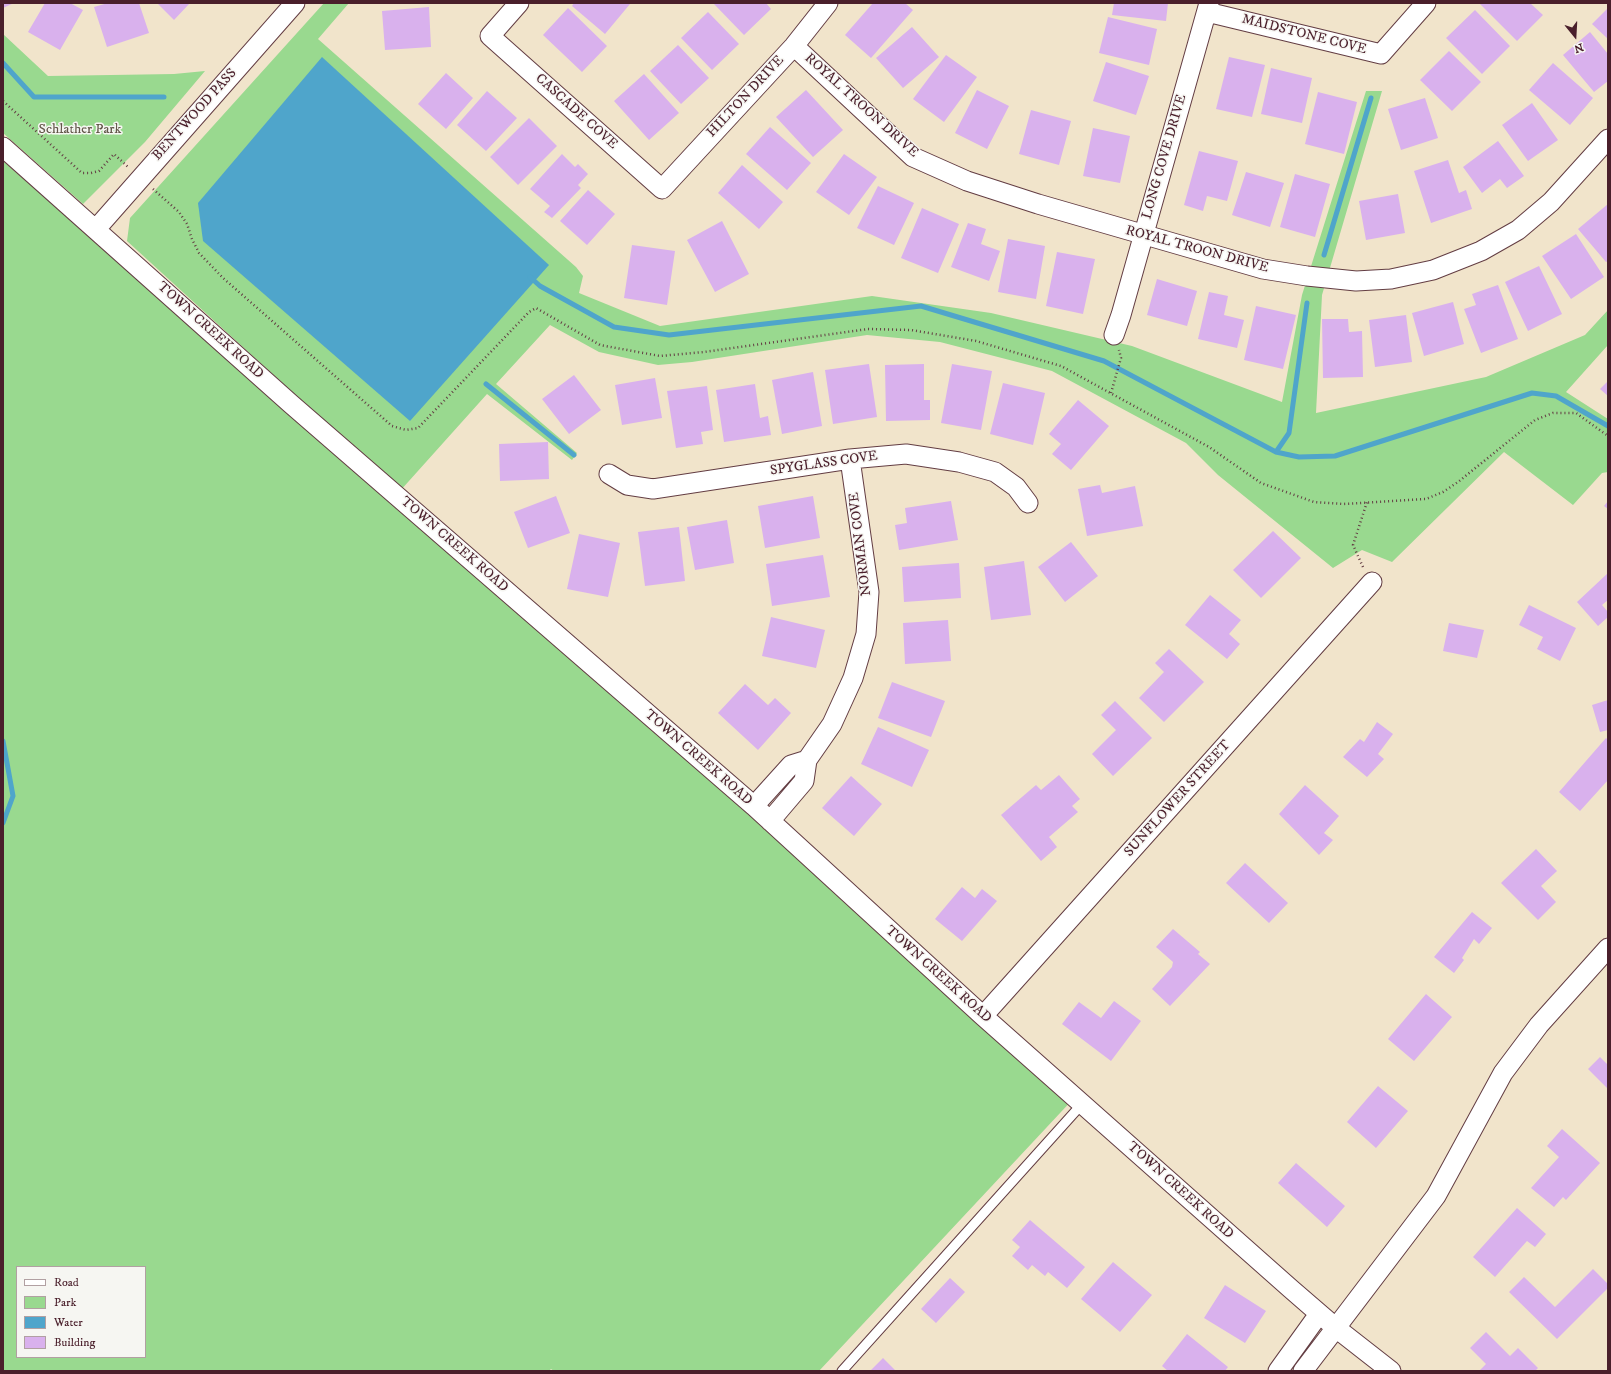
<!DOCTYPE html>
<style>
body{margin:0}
#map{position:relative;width:1611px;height:1374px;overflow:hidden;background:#f1e4cb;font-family:"IM FELL DW Pica",serif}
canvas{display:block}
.frame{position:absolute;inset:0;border:4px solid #4a1f2b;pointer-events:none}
.legend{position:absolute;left:16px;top:1266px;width:130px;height:92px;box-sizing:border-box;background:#f6f6f2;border:1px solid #b1a0a2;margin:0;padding:5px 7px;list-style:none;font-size:12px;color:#4a1f2b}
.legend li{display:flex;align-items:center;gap:8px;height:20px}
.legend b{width:20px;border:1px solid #b1a0a2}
.north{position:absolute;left:1555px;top:16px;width:40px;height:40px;-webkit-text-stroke:3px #f6f6f2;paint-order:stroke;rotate:162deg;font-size:11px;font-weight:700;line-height:16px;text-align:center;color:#4a1f2b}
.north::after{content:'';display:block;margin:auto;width:14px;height:18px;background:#4a1f2b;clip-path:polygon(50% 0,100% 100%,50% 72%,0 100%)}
</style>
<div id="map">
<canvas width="1611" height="1374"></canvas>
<div class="frame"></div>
<ul class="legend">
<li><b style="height:5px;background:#fff"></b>Road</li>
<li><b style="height:11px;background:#99d98f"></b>Park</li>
<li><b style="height:11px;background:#4fa5cb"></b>Water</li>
<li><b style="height:11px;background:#d9b1ed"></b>Building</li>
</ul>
<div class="north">N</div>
</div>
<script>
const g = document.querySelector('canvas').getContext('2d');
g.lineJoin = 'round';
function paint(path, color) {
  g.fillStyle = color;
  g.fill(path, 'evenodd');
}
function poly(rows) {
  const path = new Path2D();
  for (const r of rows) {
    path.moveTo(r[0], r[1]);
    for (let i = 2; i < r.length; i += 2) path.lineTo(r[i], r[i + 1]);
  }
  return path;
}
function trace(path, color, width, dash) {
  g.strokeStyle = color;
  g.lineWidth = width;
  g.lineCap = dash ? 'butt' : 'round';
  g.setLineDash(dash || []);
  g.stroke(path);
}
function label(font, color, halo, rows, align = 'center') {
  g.font = font + ' "IM FELL DW Pica",serif';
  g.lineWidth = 3;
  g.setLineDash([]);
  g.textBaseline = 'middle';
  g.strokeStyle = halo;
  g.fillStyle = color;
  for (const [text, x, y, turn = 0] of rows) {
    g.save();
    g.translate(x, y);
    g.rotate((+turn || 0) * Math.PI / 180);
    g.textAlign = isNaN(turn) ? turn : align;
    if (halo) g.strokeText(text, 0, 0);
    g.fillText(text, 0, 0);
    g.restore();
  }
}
const green = poly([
 [324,3,349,3,318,39,576,267,583,276,579,293,660,326,872,296,991,313,1132,346,1282,402,1302,295,1366,91,1382,91,1322,295,1316,413,1486,377,1585,335,1608,310,1608,345,1566,392,1608,419,1608,472,1602,473,1573,505,1504,452,1392,562,1362,550,1333,568,1218,475,1186,443,1052,371,940,342,867,335,692,362,658,365,599,352,550,325,496,384,577,453,572,460,487,394,400,491,127,241,130,218],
 [3,34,48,76,174,74,205,71,145,142,83,204,3,133],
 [3,161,1075,1097,819,1371,554,1371,551,1369,549,1371,3,1371],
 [17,1267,145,1267,145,1357,17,1357]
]);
const water = poly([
 [322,57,549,265,410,421,203,241,198,203]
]);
const stream = poly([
 [3,63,34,97,164,97],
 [1324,255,1371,98],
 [530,277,540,286,614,327,669,335,921,306,1104,361,1276,452,1299,457,1335,456,1532,393,1556,396,1608,426],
 [486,384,574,455],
 [1276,452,1289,433,1307,303],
 [3,741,13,796,3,823]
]);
const building = poly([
 [3,3,14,3,3,8],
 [45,3,70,3,83,10,60,50,28,32],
 [108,3,139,3,149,33,107,47,94,7],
 [157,3,190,3,174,20],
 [574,3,629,3,630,4,605,34,572,6],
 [713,3,766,3,771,9,744,35],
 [873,3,905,3,913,10,871,58,845,35],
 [1114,3,1168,3,1166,21,1112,15],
 [1479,3,1530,3,1543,15,1517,41],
 [429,7,431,47,385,50,382,11],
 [568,8,607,46,582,72,543,35],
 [1608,8,1608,39,1592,24],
 [1475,10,1510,46,1482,74,1446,38],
 [708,12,739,44,712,70,681,38],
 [1108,17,1157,29,1149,65,1099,53],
 [912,27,939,57,903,88,876,58],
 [1590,32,1608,54,1608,81,1594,92,1563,55],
 [678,45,709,78,681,104,650,71],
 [1449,51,1481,82,1452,111,1420,80],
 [946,55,977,77,944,122,913,99],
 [1229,57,1265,65,1252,117,1216,109],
 [1106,62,1149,76,1136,115,1093,101],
 [1553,63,1593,98,1570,125,1529,90],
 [1271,68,1312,78,1302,123,1261,114],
 [446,73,473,98,446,129,418,104],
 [644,74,679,113,649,140,614,101],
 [806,90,843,130,813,157,776,117],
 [977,90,1009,106,987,149,955,133],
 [487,91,517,118,486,151,457,125],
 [1318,92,1357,102,1344,154,1305,144],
 [1425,98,1438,138,1401,150,1388,109],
 [1532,103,1558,140,1528,161,1502,125],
 [1031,110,1071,121,1059,165,1019,154],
 [529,118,557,146,518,185,490,157],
 [770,127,811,163,787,190,746,154],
 [1093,128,1130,136,1120,183,1083,176],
 [1498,141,1524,176,1507,188,1500,179,1482,193,1463,167],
 [1199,151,1238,161,1227,201,1207,196,1203,211,1184,205],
 [562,154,575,167,578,164,588,174,578,185,581,188,552,218,544,212,550,206,530,189],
 [844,154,877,177,849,215,816,192],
 [1448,160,1459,193,1466,190,1472,209,1431,223,1414,171],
 [742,165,783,202,759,229,718,193],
 [1246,172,1284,183,1270,227,1232,215],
 [1295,174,1330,184,1315,237,1280,227],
 [878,186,914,203,894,245,857,228],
 [588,190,615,214,587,245,560,221],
 [1398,194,1405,233,1366,240,1359,201],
 [1608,204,1608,261,1606,262,1578,229],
 [922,208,959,224,938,273,901,258],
 [722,221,749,274,715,292,687,240],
 [968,223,986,229,981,244,1000,251,989,281,951,267],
 [1576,234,1604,277,1571,299,1542,256],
 [1008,239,1045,246,1036,299,998,292],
 [632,245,675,251,667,305,624,298],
 [1057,252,1095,259,1083,314,1046,306],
 [1539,266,1562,314,1528,331,1505,282],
 [1157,279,1197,291,1187,326,1147,315],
 [1498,285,1518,339,1481,353,1464,309,1476,305,1472,294],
 [1209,292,1228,296,1224,315,1244,320,1237,348,1198,339],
 [1453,302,1464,344,1424,356,1412,313],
 [1256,306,1296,315,1283,369,1244,360],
 [1406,315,1412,362,1375,367,1369,320],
 [1322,319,1348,319,1349,332,1362,331,1363,377,1323,378],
 [869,364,877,417,833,424,825,370],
 [924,364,924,400,930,400,930,420,886,421,885,365],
 [952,364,992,371,981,430,941,423],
 [813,372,822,426,782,434,772,380],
 [574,375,601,410,569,434,542,399],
 [655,378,662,418,622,425,615,385],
 [1608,381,1608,396,1600,389],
 [1003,383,1045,393,1033,445,990,434],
 [755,384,760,418,768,416,771,435,724,442,716,390],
 [707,386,713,430,701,432,703,444,676,448,667,391],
 [1078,400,1109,426,1071,470,1052,454,1061,444,1049,434],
 [548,442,549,479,500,481,499,444],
 [1100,485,1102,493,1135,486,1143,526,1087,536,1078,489],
 [556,496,570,533,528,548,514,512],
 [813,496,820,538,765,548,758,506],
 [951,501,958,540,899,550,895,525,907,523,905,508],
 [1608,501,1608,509,1604,506],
 [727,520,734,563,695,570,687,527],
 [679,527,685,581,645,586,638,532],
 [1273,531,1301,558,1261,598,1233,570],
 [579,534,620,543,608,597,567,589],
 [1071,542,1098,576,1065,602,1038,567],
 [823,555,830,597,772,606,766,564],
 [1024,561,1031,615,991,620,984,567],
 [959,563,961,598,904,602,902,567],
 [1608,573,1608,600,1602,605,1608,612,1608,617,1598,626,1577,602],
 [1210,595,1241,620,1229,634,1240,644,1227,659,1185,625],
 [1529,605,1576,628,1560,661,1537,649,1543,637,1519,625],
 [771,617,825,630,816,668,762,656],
 [948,620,951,661,905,664,903,623],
 [1449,623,1484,630,1477,658,1443,651],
 [1169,649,1204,682,1164,722,1139,698,1164,672,1155,663],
 [892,682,945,701,931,737,878,718],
 [745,684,768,705,775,698,791,713,758,750,718,713],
 [1608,700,1608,730,1600,732,1592,705],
 [1115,701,1152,738,1113,776,1092,754,1116,730,1101,715],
 [1377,722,1393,734,1378,754,1384,759,1367,777,1343,757,1360,739,1364,742],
 [878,727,929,750,912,787,861,764],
 [1606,738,1608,740,1608,780,1580,811,1559,792],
 [1059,775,1080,799,1072,806,1078,812,1049,837,1057,847,1041,861,1001,815,1036,785,1041,790],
 [851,776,882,804,854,836,822,808],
 [1305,785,1339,816,1324,833,1333,840,1319,855,1279,814],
 [1536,849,1557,871,1541,886,1556,902,1538,920,1501,883],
 [1245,863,1288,903,1269,923,1226,883],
 [962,887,975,898,982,889,997,901,962,941,935,919],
 [1472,912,1492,928,1479,944,1474,939,1462,958,1464,960,1454,973,1434,957],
 [1173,929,1200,952,1198,954,1210,964,1170,1006,1152,989,1172,967,1173,962,1156,947],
 [1426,994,1452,1017,1414,1061,1388,1039],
 [1114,1001,1141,1021,1111,1061,1062,1024,1079,1002,1101,1018],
 [1600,1057,1608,1065,1608,1089,1588,1069],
 [1378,1086,1408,1111,1376,1148,1347,1122],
 [1562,1129,1600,1163,1566,1200,1563,1197,1554,1207,1531,1188,1559,1157,1547,1146],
 [1296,1163,1345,1206,1327,1227,1278,1183],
 [1517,1208,1546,1234,1535,1247,1527,1241,1495,1277,1473,1257],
 [1030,1220,1085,1267,1067,1288,1048,1272,1045,1276,1032,1265,1028,1270,1012,1256,1020,1247,1012,1240],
 [1113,1262,1152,1295,1120,1332,1081,1299],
 [1593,1269,1608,1284,1608,1288,1557,1339,1509,1292,1524,1277,1555,1307],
 [950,1278,965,1292,936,1323,921,1309],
 [1225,1285,1266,1311,1245,1343,1204,1318],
 [1486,1332,1510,1356,1518,1348,1538,1368,1535,1371,1479,1371,1486,1364,1470,1348],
 [1187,1334,1228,1367,1225,1371,1168,1371,1162,1366],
 [883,1358,896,1371,870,1371]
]);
const path = poly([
 [3,101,82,173,91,173,99,171,114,154,128,167],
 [153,189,179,212,187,224,192,239,199,253,223,278,392,426,406,430,418,428,529,312,536,308,600,345,660,356,704,352,868,329,911,330,976,341,1061,366,1209,447,1261,483,1314,502,1343,504,1426,499,1443,492,1458,482,1535,420,1553,413,1576,413,1608,436],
 [1111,393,1121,358,1119,350],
 [1363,567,1353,545,1367,502]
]);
const service = poly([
 [842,1371,1082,1104]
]);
const minor = poly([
 [519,3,490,36,662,189,794,46,828,3],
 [1207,12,1381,54,1426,3],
 [794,46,913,157,967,181,1038,204,1263,269,1307,276,1356,281,1391,279,1433,270,1481,251,1518,230,1551,202,1608,139],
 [3,147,291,404,754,806,983,1016,1291,1289,1336,1328,1391,1371],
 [96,229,295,3],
 [1114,335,1121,315,1209,3],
 [609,474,627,485,653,489,850,459,906,454,959,462,995,472,1016,487,1028,503],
 [754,806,791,765,807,760],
 [770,821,804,781,807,760,832,724,853,678,866,634,869,592,850,459],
 [983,1016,1372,582],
 [1278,1371,1319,1314],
 [1303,1371,1436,1196,1503,1073,1539,1025,1608,948]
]);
const streetNames = [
 ["MAIDSTONE COVE",1304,35,14],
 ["HILTON DRIVE",746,97,-47],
 ["ROYAL TROON DRIVE",861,106,42],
 ["CASCADE COVE",576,112,42],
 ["BENTWOOD PASS",195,115,-48],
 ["LONG COVE DRIVE",1165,157,-74],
 ["ROYAL TROON DRIVE",1197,250,15],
 ["TOWN CREEK ROAD",210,331,42],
 ["SPYGLASS COVE",824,464,-8],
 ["NORMAN COVE",861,544,-97],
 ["TOWN CREEK ROAD",454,545,41],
 ["TOWN CREEK ROAD",698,758,41],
 ["SUNFLOWER STREET",1178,799,-48],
 ["TOWN CREEK ROAD",938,975,42],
 ["TOWN CREEK ROAD",1180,1191,42]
];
const parkNames = [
 ["Schlather Park",80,130]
];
paint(green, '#99d98f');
paint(water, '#4fa5cb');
trace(stream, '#4fa5cb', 5);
paint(building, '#d9b1ed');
trace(service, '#633d43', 11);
trace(minor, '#633d43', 21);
trace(path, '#633d43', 2.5, [1, 3]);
trace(service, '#fff', 9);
trace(minor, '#fff', 19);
label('14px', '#4a1f2b', '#f6f6f2', streetNames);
label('14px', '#625749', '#f6f6f2', parkNames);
</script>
